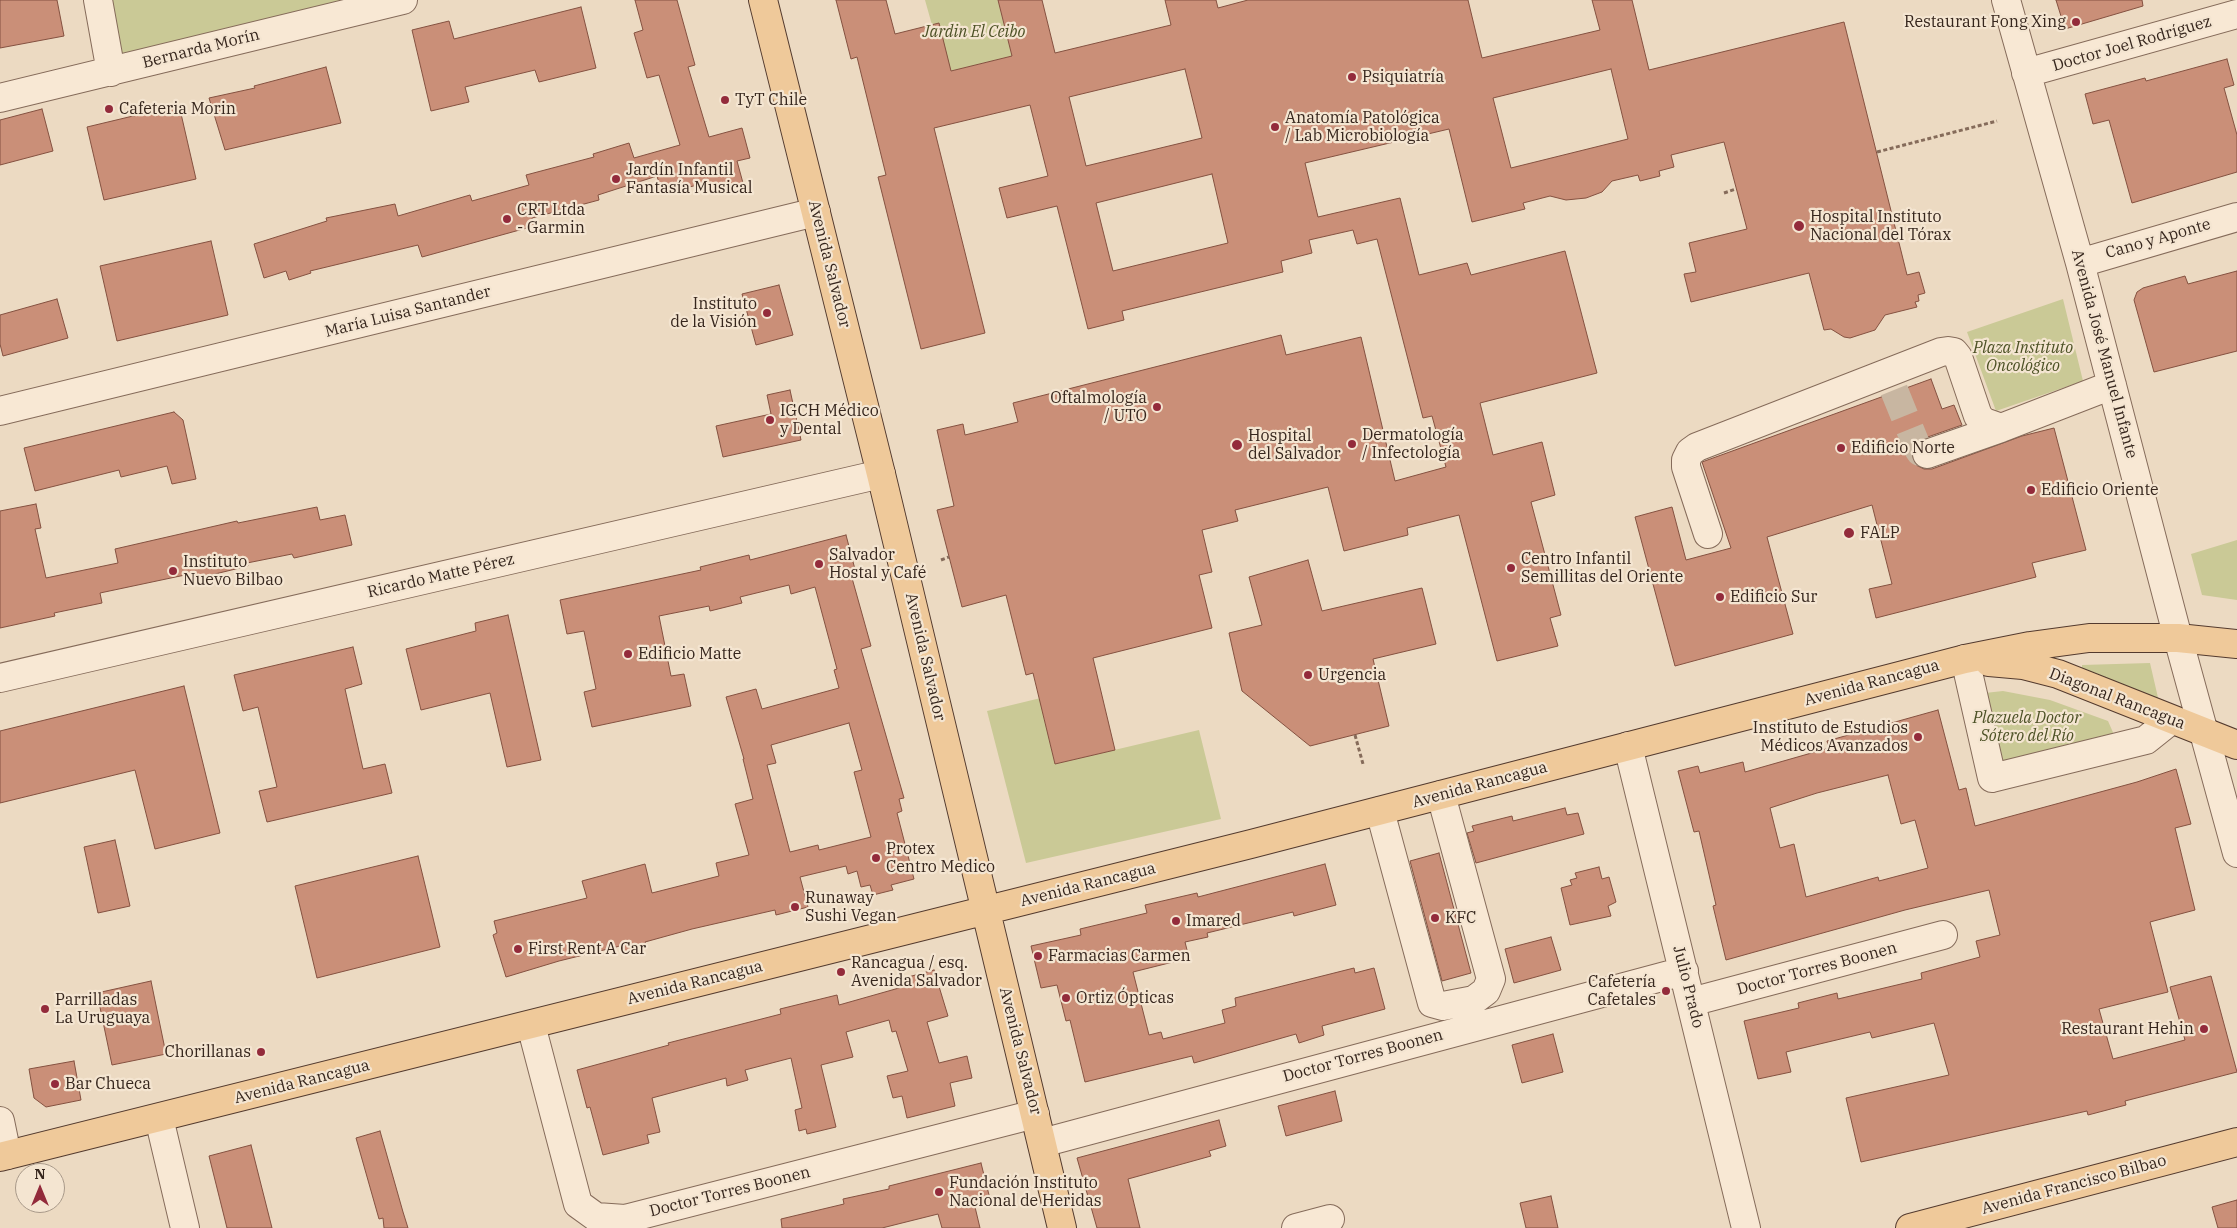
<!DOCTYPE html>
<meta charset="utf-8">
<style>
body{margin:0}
#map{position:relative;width:2237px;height:1228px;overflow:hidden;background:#ecdac2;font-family:"IBM Plex Serif",serif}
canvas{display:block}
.north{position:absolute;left:15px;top:1163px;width:50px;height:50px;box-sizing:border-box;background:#f4e5d1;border:1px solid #a89989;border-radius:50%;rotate:0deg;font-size:14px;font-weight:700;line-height:20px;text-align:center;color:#36261d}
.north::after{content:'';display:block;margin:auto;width:18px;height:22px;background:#932b3b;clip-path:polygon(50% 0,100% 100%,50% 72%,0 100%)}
</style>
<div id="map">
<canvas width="2237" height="1228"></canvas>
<div class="north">N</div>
</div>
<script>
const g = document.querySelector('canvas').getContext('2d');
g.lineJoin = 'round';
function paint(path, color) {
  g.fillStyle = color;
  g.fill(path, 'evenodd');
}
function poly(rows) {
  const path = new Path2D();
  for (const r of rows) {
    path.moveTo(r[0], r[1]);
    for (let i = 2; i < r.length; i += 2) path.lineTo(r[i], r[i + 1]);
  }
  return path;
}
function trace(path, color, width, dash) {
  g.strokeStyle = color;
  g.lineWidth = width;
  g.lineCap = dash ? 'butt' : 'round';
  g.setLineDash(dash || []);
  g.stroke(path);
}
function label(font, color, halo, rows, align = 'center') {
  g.font = font + ' "IBM Plex Serif",serif';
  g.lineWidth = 4.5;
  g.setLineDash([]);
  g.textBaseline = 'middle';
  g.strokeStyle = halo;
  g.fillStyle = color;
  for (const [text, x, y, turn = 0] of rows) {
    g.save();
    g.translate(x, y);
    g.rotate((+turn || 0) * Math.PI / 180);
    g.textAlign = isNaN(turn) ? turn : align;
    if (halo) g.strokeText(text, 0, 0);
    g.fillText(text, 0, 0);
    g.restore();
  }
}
const green = poly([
 [108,0,382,0,119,60],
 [925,0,998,0,1012,56,951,71,932,25],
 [2063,299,2083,381,1996,411,1967,332],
 [2237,540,2237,600,2202,595,2191,554],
 [2150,663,2159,702,2082,670,2082,665],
 [2003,691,2050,700,2108,721,2115,737,2020,761,2001,761,1985,693],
 [1049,696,1042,709,1055,764,1199,730,1221,819,1026,863,987,711]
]);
const building = poly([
 [0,0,57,0,64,36,0,48,0,0],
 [635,0,677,0,695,65,688,67,709,137,742,128,750,158,737,161,743,183,712,192,709,182,662,194,657,176,598,195,599,200,532,218,534,226,422,257,418,245,310,271,311,273,289,280,286,271,264,278,254,244,327,221,326,218,395,204,398,216,470,195,472,201,529,185,526,175,594,157,593,154,629,143,634,158,680,145,659,75,647,78,634,33,643,30,635,0],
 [836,0,886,0,895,34,939,23,951,71,1012,56,998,0,1042,0,1055,53,1171,25,1165,0,1216,0,1218,8,1248,0,1468,0,1482,58,1600,30,1592,0,1632,0,1649,70,1844,22,1907,275,1919,272,1925,293,1918,295,1919,301,1915,302,1917,307,1885,315,1875,330,1850,338,1844,337,1831,329,1824,330,1809,273,1691,302,1684,274,1696,272,1689,243,1747,229,1724,142,1671,155,1674,167,1659,171,1660,176,1640,181,1638,175,1612,181,1602,192,1586,198,1566,200,1550,196,1523,203,1525,209,1472,222,1449,129,1305,163,1318,217,1400,198,1419,275,1467,263,1471,275,1565,251,1597,373,1480,403,1493,455,1542,442,1555,495,1531,502,1561,615,1550,618,1558,646,1497,661,1459,515,1407,528,1408,535,1344,551,1328,487,1235,510,1238,521,1202,530,1212,572,1199,575,1212,628,1093,658,1115,750,1055,764,1033,673,1026,675,1006,595,962,607,937,510,954,506,937,430,963,424,965,435,1018,422,1013,403,1281,335,1286,355,1361,337,1395,481,1446,467,1432,416,1423,418,1377,239,1357,244,1353,230,1309,240,1312,253,1281,261,1283,272,1122,311,1124,320,1088,329,1057,206,1007,218,999,188,1048,176,1030,105,934,128,985,333,921,349,878,177,886,175,857,57,851,59,836,0],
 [1185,69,1202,138,1086,166,1069,97,1185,69],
 [1611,69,1628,139,1511,168,1493,98,1611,69],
 [1212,174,1228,243,1113,271,1096,203,1212,174],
 [2056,0,2142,0,2143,6,2065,29,2056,0],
 [581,7,596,68,539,82,535,70,465,87,469,102,431,111,412,30,449,21,454,39,581,7],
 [2227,59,2234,85,2224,88,2237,135,2237,172,2132,203,2109,120,2093,124,2085,94,2145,78,2146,81,2227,59],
 [326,67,341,123,225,150,209,98,255,88,254,86,326,67],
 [179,105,196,179,104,200,87,127,179,105],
 [42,109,53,151,0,165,0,120,42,109],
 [211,241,228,315,117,341,100,266,211,241],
 [2237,271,2237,351,2154,372,2134,300,2137,292,2143,288,2185,276,2188,284,2237,271],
 [779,285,793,335,756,345,742,294,779,285],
 [57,299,68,338,3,356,0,344,0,315,57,299],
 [1931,379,1942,409,1954,405,1962,425,1922,439,1916,444,1912,452,1912,460,1916,465,1924,469,1932,469,2022,436,2054,428,2086,550,2032,563,2036,577,1876,618,1869,589,1892,584,1872,505,1767,537,1793,634,1675,666,1635,517,1672,507,1686,560,1731,548,1702,462,1931,379],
 [790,390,801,440,723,457,716,426,771,414,767,395,790,390],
 [174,412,183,420,196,479,172,484,167,466,121,477,119,470,35,491,24,448,174,412],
 [36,504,41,528,35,529,46,578,118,563,115,549,237,521,238,523,317,507,320,520,345,515,352,545,294,558,292,554,247,563,248,566,186,581,185,575,100,593,102,603,54,613,55,616,0,628,0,511,36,504],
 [846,535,857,577,852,578,871,646,861,649,904,798,899,799,902,811,897,813,914,879,891,885,893,890,873,895,870,885,861,887,857,871,848,874,846,866,800,877,808,907,776,915,775,910,692,929,645,942,646,946,621,953,620,946,559,961,506,977,493,935,497,933,494,921,587,898,582,881,645,864,652,893,719,876,716,863,749,855,735,804,753,799,743,759,744,759,726,697,756,689,762,709,839,688,834,670,837,669,815,587,791,594,789,585,740,597,742,603,710,611,709,606,659,616,671,676,684,674,691,706,592,727,584,692,596,689,584,631,567,634,560,600,701,570,700,567,749,555,750,560,846,535],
 [849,723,862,770,854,772,871,837,819,850,818,845,790,852,767,765,776,763,771,745,849,723],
 [1308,560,1322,611,1422,588,1436,644,1373,659,1389,726,1310,746,1242,691,1229,633,1262,625,1249,577,1308,560],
 [508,615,541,760,507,767,490,693,421,710,406,649,476,631,475,623,508,615],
 [353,647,362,684,345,689,363,769,385,764,392,793,267,822,259,791,277,787,258,707,243,711,234,675,353,647],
 [184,686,220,833,155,849,135,770,0,803,0,731,184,686],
 [1938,710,1959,790,1966,788,1975,826,2137,782,2176,769,2191,824,2175,828,2195,910,2150,922,2168,992,2099,1009,2113,1059,2185,1040,2170,987,2211,976,2237,1072,2125,1101,2126,1105,2088,1115,2087,1111,1861,1162,1846,1098,1949,1075,1934,1023,1872,1038,1870,1032,1786,1052,1791,1072,1758,1079,1744,1021,1799,1008,1798,1003,1837,993,1838,999,1922,979,1921,973,1980,957,1976,941,2000,935,1989,890,1905,910,1726,960,1713,906,1716,905,1699,831,1694,832,1678,771,1698,766,1700,773,1743,762,1745,772,1829,748,1827,741,1938,710],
 [1888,775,1901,824,1915,820,1928,868,1879,881,1878,877,1806,897,1794,844,1780,848,1770,808,1817,793,1888,775],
 [1565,808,1567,815,1578,813,1584,834,1476,863,1467,833,1474,831,1472,826,1512,816,1513,821,1565,808],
 [115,840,130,906,98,913,84,847,115,840],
 [1439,853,1471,973,1442,981,1410,861,1439,853],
 [418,856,440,947,317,978,295,886,418,856],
 [1325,864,1336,905,1294,916,1293,912,1207,933,1208,937,1185,942,1189,958,1133,972,1149,1035,1161,1032,1163,1039,1225,1023,1222,1010,1236,1006,1235,998,1354,968,1355,973,1374,968,1385,1009,1322,1026,1324,1035,1299,1043,1296,1034,1194,1063,1192,1056,1085,1082,1070,1020,1066,1021,1057,985,1041,988,1031,946,1081,935,1080,929,1147,913,1145,905,1197,893,1198,897,1325,864],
 [1599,867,1602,879,1609,877,1616,902,1608,906,1611,916,1570,925,1561,888,1572,885,1570,880,1577,878,1575,873,1599,867],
 [1551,937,1561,970,1514,983,1505,949,1551,937],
 [934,970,948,1016,927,1022,939,1063,967,1056,972,1078,950,1083,955,1106,907,1118,902,1096,893,1098,887,1076,908,1071,896,1031,892,1032,889,1020,846,1032,853,1057,821,1065,836,1127,807,1134,806,1129,799,1131,795,1110,802,1108,791,1058,745,1070,748,1080,727,1086,726,1078,652,1098,660,1132,647,1135,649,1143,603,1155,590,1107,587,1108,577,1070,669,1045,668,1043,781,1014,780,1009,837,995,839,1005,899,988,897,980,934,970],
 [151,981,166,1054,112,1065,97,993,151,981],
 [1553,1034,1563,1072,1522,1083,1512,1045,1553,1034],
 [74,1061,81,1100,46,1107,34,1098,29,1069,74,1061],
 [1335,1091,1342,1121,1286,1136,1278,1106,1335,1091],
 [1219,1120,1226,1146,1209,1151,1211,1156,1128,1179,1140,1228,1097,1228,1077,1158,1219,1120],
 [380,1131,403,1212,408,1228,384,1228,383,1218,379,1219,356,1138,380,1131],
 [251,1145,272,1228,227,1228,209,1156,251,1145],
 [981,1163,991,1203,975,1207,980,1228,942,1228,938,1214,882,1228,782,1228,781,1219,844,1204,843,1199,889,1189,889,1186,981,1163],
 [1551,1196,1558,1228,1526,1228,1520,1203,1551,1196],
 [2237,1200,2237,1228,2218,1228,2212,1207,2237,1200]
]);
const minorTunnel = poly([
 [1894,390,1918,449,1920,452,1927,454]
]);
const path = poly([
 [1877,152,1997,121],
 [1724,193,1736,189],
 [941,560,949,557],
 [1355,735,1363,764]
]);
const minor = poly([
 [98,0,111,72],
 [2006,0,2080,263,2178,638,2237,853],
 [2026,73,2237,14],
 [0,98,403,0],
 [2080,263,2237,217],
 [0,411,816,212],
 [1927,454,2001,428],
 [1708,534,1686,467,1686,460,1690,452,1697,447,1941,352,1948,351,1954,352,1958,357,1978,416,1984,422,2001,428,2112,385],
 [1965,659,1992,778,2146,740,2171,720],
 [0,678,881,474],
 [1628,746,1746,1228],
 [1380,811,1432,1003,1443,1006,1474,1000,1486,991,1491,979,1441,795],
 [1691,1002,1943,935],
 [531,1025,578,1204,596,1217,625,1219,1035,1114],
 [159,1118,185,1228],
 [0,1121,7,1155],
 [1042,1143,1684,971],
 [1296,1228,1330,1219]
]);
const major = poly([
 [763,0,881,474,1062,1228],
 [1989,662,2023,665,2058,674,2237,745],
 [0,1157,1251,844,1965,659,2030,646,2089,638,2178,638,2237,644],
 [1910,1228,2237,1142]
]);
const markers = [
 [2076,22,5,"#932b3b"],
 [1352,77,5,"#932b3b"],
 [725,100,5,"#932b3b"],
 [109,109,5,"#932b3b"],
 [1275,127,5,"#932b3b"],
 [616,179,5,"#932b3b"],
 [507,219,5,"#932b3b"],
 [1799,226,6,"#932b3b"],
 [767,313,5,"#932b3b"],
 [1157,407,5,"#932b3b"],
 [770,420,5,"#932b3b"],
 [1352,444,5,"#932b3b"],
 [1237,445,6,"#932b3b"],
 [1841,448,5,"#932b3b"],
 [2031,490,5,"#932b3b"],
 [1849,533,6,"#932b3b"],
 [819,564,5,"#932b3b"],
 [1511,568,5,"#932b3b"],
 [173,571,5,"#932b3b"],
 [1720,597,5,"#932b3b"],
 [628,654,5,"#932b3b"],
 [1308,675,5,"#932b3b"],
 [1918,737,5,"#932b3b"],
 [876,858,5,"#932b3b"],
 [795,907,5,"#932b3b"],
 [1435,918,5,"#932b3b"],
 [1176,921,5,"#932b3b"],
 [518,949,5,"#932b3b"],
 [1038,956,5,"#932b3b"],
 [841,972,5,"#932b3b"],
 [1666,991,5,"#932b3b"],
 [1066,998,5,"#932b3b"],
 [45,1009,5,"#932b3b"],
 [2204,1029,5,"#932b3b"],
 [261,1052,5,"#932b3b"],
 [55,1084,5,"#932b3b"],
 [939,1192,5,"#932b3b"]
];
const poiNames = [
 ["Restaurant Fong Xing",2066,22,"right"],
 ["Psiquiatría",1362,77],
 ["TyT Chile",735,100],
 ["Cafeteria Morin",119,109],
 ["Anatomía Patológica",1285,118],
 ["/ Lab Microbiología",1285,136],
 ["Jardín Infantil",626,170],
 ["Fantasía Musical",626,188],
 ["CRT Ltda",517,210],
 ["- Garmin",517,228],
 ["Hospital Instituto",1810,217],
 ["Nacional del Tórax",1810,235],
 ["Instituto",757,304,"right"],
 ["de la Visión",757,322,"right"],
 ["Oftalmología",1147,398,"right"],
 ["/ UTO",1147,416,"right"],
 ["IGCH Médico",780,411],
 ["y Dental",780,429],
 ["Dermatología",1362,435],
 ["/ Infectología",1362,453],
 ["Hospital",1248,436],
 ["del Salvador",1248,454],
 ["Edificio Norte",1851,448],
 ["Edificio Oriente",2041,490],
 ["FALP",1860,533],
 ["Salvador",829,555],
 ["Hostal y Café",829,573],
 ["Centro Infantil",1521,559],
 ["Semillitas del Oriente",1521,577],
 ["Instituto",183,562],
 ["Nuevo Bilbao",183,580],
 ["Edificio Sur",1730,597],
 ["Edificio Matte",638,654],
 ["Urgencia",1318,675],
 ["Instituto de Estudios",1908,728,"right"],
 ["Médicos Avanzados",1908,746,"right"],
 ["Protex",886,849],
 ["Centro Medico",886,867],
 ["Runaway",805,898],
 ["Sushi Vegan",805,916],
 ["KFC",1445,918],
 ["Imared",1186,921],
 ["First Rent A Car",528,949],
 ["Farmacias Carmen",1048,956],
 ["Rancagua / esq.",851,963],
 ["Avenida Salvador",851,981],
 ["Cafetería",1656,982,"right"],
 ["Cafetales",1656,1000,"right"],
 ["Ortiz Ópticas",1076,998],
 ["Parrilladas",55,1000],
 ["La Uruguaya",55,1018],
 ["Restaurant Hehin",2194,1029,"right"],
 ["Chorillanas",251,1052,"right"],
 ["Bar Chueca",65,1084],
 ["Fundación Instituto",949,1183],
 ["Nacional de Heridas",949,1201]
];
const parkNames = [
 ["Jardin El Ceibo",974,32],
 ["Plaza Instituto",2023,348],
 ["Oncológico",2023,366],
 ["Plazuela Doctor",2027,718],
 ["Sótero del Río",2027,736]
];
const streetNames = [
 ["Doctor Joel Rodríguez",2132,44,-16],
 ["Bernarda Morín",201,49,-14],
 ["Cano y Aponte",2158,239,-16],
 ["Avenida Salvador",829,264,76],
 ["María Luisa Santander",408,312,-14],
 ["Avenida José Manuel Infante",2104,354,75],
 ["Ricardo Matte Pérez",441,576,-13],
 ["Avenida Salvador",925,657,77],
 ["Avenida Rancagua",1872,683,-15],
 ["Diagonal Rancagua",2117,699,21],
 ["Avenida Rancagua",1480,785,-15],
 ["Avenida Rancagua",1088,885,-14],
 ["Doctor Torres Boonen",1817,969,-15],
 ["Avenida Rancagua",695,983,-14],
 ["Julio Prado",1688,987,76],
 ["Avenida Salvador",1020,1051,76],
 ["Doctor Torres Boonen",1363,1056,-15],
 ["Avenida Rancagua",302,1082,-14],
 ["Avenida Francisco Bilbao",2074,1185,-15],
 ["Doctor Torres Boonen",730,1192,-14]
];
paint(green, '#cac996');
paint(building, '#ca8f78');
trace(building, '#845140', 1);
trace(minorTunnel, '#c8b6a1', 28, [28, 14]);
trace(minor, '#856b5a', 30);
trace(major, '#533a2e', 30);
trace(path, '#856b5a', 3, [4, 2.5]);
trace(minor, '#f8e8d4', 28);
trace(major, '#efc99a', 28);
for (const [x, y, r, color] of markers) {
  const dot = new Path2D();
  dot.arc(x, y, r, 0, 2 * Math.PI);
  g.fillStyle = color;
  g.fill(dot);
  trace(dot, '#f4e5d1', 2);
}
label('16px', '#36261d', '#f4e5d1', poiNames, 'left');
label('italic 16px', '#4c5125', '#f4e5d1', parkNames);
label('16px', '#36261d', '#f4e5d1', streetNames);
</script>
